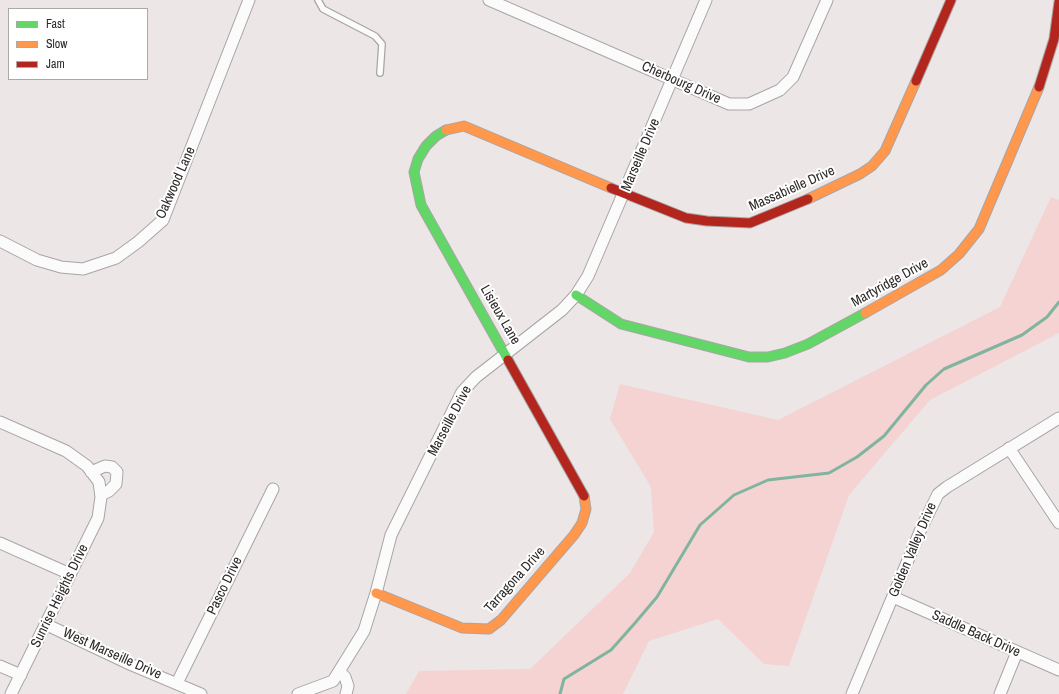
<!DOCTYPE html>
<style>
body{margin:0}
#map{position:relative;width:1059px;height:694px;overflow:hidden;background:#ece6e6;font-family:"Archivo Narrow",sans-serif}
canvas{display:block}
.legend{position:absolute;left:8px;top:8px;width:140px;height:72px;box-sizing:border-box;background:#fff;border:1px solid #aba9a9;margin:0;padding:5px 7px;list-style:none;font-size:12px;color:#2e2929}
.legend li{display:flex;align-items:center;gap:8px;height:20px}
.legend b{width:20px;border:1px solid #aba9a9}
</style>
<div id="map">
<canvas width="1059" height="694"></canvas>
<ul class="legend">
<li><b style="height:5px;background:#63d668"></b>Fast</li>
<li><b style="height:5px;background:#ff974d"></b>Slow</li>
<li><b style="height:5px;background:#b3261e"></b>Jam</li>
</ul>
</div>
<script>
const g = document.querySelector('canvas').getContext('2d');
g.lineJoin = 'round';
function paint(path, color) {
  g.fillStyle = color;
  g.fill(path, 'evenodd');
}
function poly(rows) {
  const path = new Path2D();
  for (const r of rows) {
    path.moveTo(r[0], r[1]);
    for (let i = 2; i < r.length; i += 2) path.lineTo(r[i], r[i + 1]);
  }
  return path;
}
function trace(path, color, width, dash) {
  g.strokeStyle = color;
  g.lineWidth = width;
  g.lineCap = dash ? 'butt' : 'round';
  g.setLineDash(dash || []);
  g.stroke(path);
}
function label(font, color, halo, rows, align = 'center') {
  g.font = font + ' "Archivo Narrow",sans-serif';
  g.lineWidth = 4;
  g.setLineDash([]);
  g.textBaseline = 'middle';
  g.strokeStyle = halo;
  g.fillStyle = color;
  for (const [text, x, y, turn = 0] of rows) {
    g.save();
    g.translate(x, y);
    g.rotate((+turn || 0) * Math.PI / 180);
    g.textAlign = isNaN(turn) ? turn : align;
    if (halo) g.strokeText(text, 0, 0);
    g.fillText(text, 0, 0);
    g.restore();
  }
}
const green = poly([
 [1051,197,1059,200,1059,333,930,400,849,495,789,666,764,664,718,619,649,641,623,694,406,694,419,671,530,669,630,573,654,532,651,487,610,419,620,384,778,420,1000,307]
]);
const stream = poly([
 [560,694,564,679,611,650,635,623,657,597,700,525,734,495,768,480,829,473,857,457,884,436,926,385,944,369,1022,335,1047,317,1059,302]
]);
const lane = poly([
 [318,0,323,9,375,36,382,44,380,73]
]);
const street = poly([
 [489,0,729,104,749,104,780,90,793,77,827,0],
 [0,241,37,260,61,267,83,269,116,258,138,242,163,220,249,0],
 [0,422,66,451,87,466,99,482,101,497,98,518,11,694],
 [1009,448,1059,523],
 [91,472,105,466,112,467,117,472,116,484,109,491,101,495],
 [0,543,70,574],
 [893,597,1059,670],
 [45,624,132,665,201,694],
 [0,666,21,675],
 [340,672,345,677,348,686,346,694],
 [177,683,273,489],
 [298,694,333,681,364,631,376,593,391,535,462,392,476,377,562,310,576,295,588,276,706,0],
 [852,694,921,529,938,494,947,487,1059,418],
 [1000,694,1017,652]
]);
const fast = poly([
 [446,130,436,136,426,146,418,159,414,172,421,205,508,360],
 [576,295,621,324,749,357,768,357,785,353,808,344,865,313]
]);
const slow = poly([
 [446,130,464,126,611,188],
 [808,199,860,174,872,166,885,151,916,81],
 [865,313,941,270,959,254,979,229,1039,87],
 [376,593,462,628,489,629,501,620,574,535,582,523,586,509,584,496]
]);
const jam = poly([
 [916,81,951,0],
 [1039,87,1054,39,1059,2],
 [611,188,686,218,707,221,750,223,808,199],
 [508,360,584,496]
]);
const streetNames = [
 ["Cherbourg Drive",681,83,24],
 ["Marseille Drive",641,155,-67],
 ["Oakwood Lane",176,183,-66],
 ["Massabielle Drive",792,189,-24],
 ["Martyridge Drive",890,283,-29],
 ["Lisieux Lane",500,315,60],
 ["Marseille Drive",450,421,-62],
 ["Golden Valley Drive",913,550,-67],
 ["Tarragona Drive",515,580,-48],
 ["Pasco Drive",225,586,-64],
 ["Sunrise Heights Drive",60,596,-64],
 ["Saddle Back Drive",976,634,24],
 ["West Marseille Drive",112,654,24]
];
paint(green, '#f4d3d2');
trace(stream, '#80b49f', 3);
trace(lane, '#a9a5a5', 8);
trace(street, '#a9a5a5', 13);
trace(fast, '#a9a5a5', 11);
trace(slow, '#a9a5a5', 11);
trace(jam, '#a9a5a5', 11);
trace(lane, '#fcfbfb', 5.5);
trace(street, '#fcfbfb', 11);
trace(fast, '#63d668', 9);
trace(slow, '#ff974d', 9);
trace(jam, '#b3261e', 9);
label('14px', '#2e2929', '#fff', streetNames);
</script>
